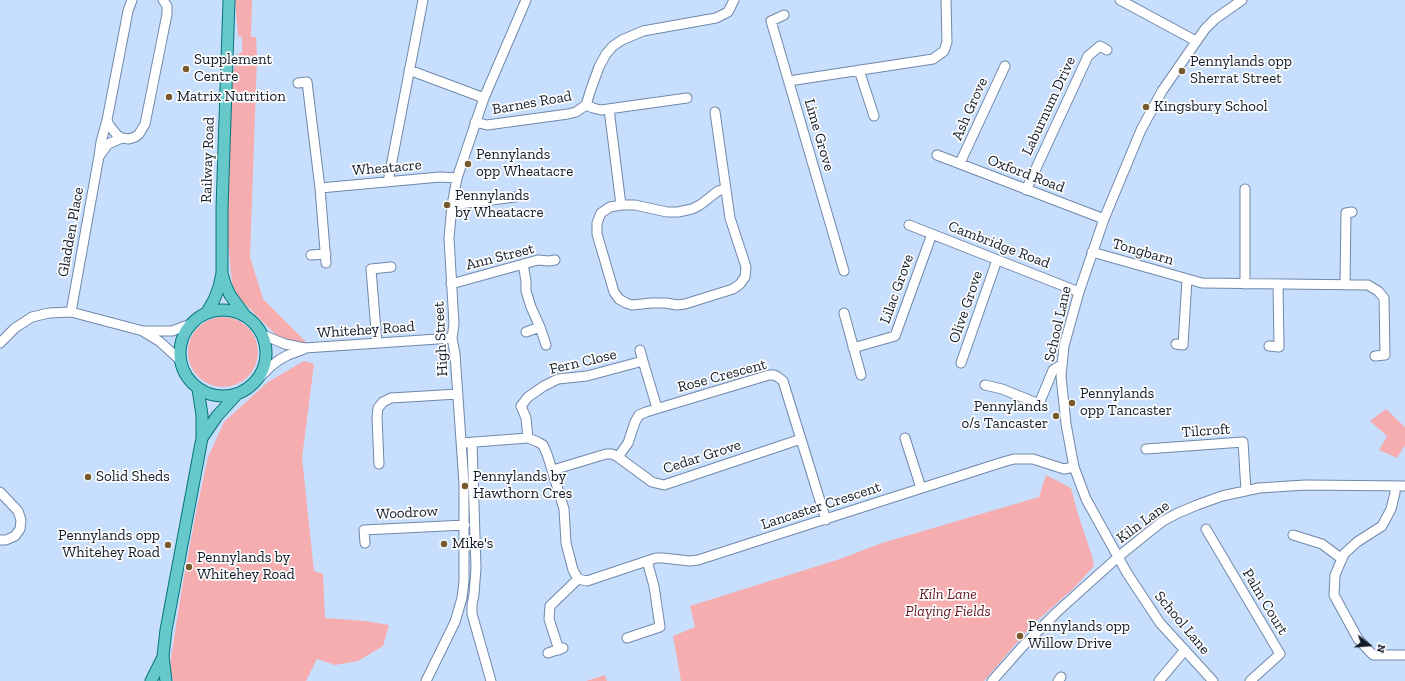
<!DOCTYPE html>
<style>
body{margin:0}
#map{position:relative;width:1405px;height:681px;overflow:hidden;background:#c8defd;font-family:"Zilla Slab",serif}
canvas{display:block}
.north{position:absolute;left:1349px;top:625px;width:40px;height:40px;-webkit-text-stroke:3px #fdfdfd;paint-order:stroke;rotate:107deg;font-size:11px;font-weight:700;line-height:16px;text-align:center;color:#111b29}
.north::after{content:'';display:block;margin:auto;width:14px;height:18px;background:#111b29;clip-path:polygon(50% 0,100% 100%,50% 72%,0 100%)}
</style>
<div id="map">
<canvas width="1405" height="681"></canvas>
<div class="north">N</div>
</div>
<script>
const g = document.querySelector('canvas').getContext('2d');
g.lineJoin = 'round';
function paint(path, color) {
  g.fillStyle = color;
  g.fill(path, 'evenodd');
}
function poly(rows) {
  const path = new Path2D();
  for (const r of rows) {
    if (r.length === 3) {
      path.moveTo(r[0] + r[2], r[1]);
      path.arc(r[0], r[1], r[2], 0, 2 * Math.PI);
      continue;
    }
    path.moveTo(r[0], r[1]);
    for (let i = 2; i < r.length; i += 2) path.lineTo(r[i], r[i + 1]);
  }
  return path;
}
function trace(path, color, width, dash) {
  g.strokeStyle = color;
  g.lineWidth = width;
  g.lineCap = dash ? 'butt' : 'round';
  g.setLineDash(dash || []);
  g.stroke(path);
}
function label(font, color, halo, rows, align = 'center') {
  g.font = font + ' "Zilla Slab",serif';
  g.lineWidth = 3.5;
  g.setLineDash([]);
  g.textBaseline = 'middle';
  g.strokeStyle = halo;
  g.fillStyle = color;
  for (const [text, x, y, turn = 0] of rows) {
    g.save();
    g.translate(x, y);
    g.rotate((+turn || 0) * Math.PI / 180);
    g.textAlign = isNaN(turn) ? turn : align;
    if (halo) g.strokeText(text, 0, 0);
    g.fillText(text, 0, 0);
    g.restore();
  }
}
const green = poly([
 [235,0,252,0,251,37,256,37,257,58,250,257,263,299,308,344,294,344,275,334,238,297,232,283,228,242,228,153,231,77,238,54,242,52,242,37,238,36],
 [223,352,35],
 [304,361,314,364,302,458,314,571,323,574,325,618,365,621,389,625,383,646,358,661,335,665,317,659,306,681,173,681,170,664,182,588,196,512,208,457,224,422,268,382],
 [1386,409,1405,427,1405,445,1397,458,1379,450,1387,436,1370,421],
 [1046,475,1071,488,1078,514,1092,556,1094,566,1073,589,1031,626,984,681,681,681,673,636,695,627,690,606,840,559,882,543,1039,497],
 [605,675,607,681,586,681]
]);
const minor = poly([
 [132,0,128,11,107,120,109,125,117,135,122,138,129,139,135,137,139,134,145,124,167,14,167,6,163,0],
 [1120,0,1196,41],
 [784,15,771,21,844,271],
 [409,70,484,98],
 [859,70,874,116],
 [789,81,933,59,944,51,947,42,946,0],
 [298,83,307,82,320,188,326,263],
 [586,105,591,89,599,67,606,54,613,46,622,40,643,31,716,18,728,12,734,0],
 [609,109,621,205],
 [715,112,730,218,746,267,745,277,740,284,733,289,685,304,677,305,666,303,652,303,632,305,626,303,619,299,614,292,597,234,597,223,601,213,610,207,621,205,635,205,667,212,678,212,692,209,700,205,718,191,725,189],
 [475,122,487,125,568,114,576,112,586,105,593,108,601,110,687,98],
 [100,155,108,144,122,138],
 [937,155,1104,219],
 [960,163,1005,66],
 [388,182,423,0],
 [320,188,440,177,457,178],
 [1026,190,1088,56,1100,46,1107,50],
 [452,205,515,197],
 [909,225,1079,292],
 [1092,252,1202,283,1368,285,1378,291,1384,298,1385,355,1375,356],
 [311,255,326,254],
 [523,264,526,281,526,291,531,307,540,327,526,332],
 [451,284,538,260,549,261,555,260],
 [1245,284,1245,189],
 [1345,285,1346,213,1352,212],
 [71,312,99,156,101,142,107,120],
 [844,313,861,375],
 [540,327,546,345],
 [144,332,159,341,180,360],
 [263,335,285,344,305,348,452,338],
 [0,343,15,328,32,317,49,313,71,312,143,331,172,331,191,324],
 [377,343,371,269,391,267],
 [1176,344,1183,345,1187,279],
 [1269,346,1279,347,1278,284],
 [853,348,895,336,932,234],
 [640,350,643,361],
 [961,363,997,260],
 [257,380,270,367,279,360,288,355,304,349],
 [985,385,1002,389,1039,404,1053,370,1061,365],
 [528,438,526,418,521,406,528,397,544,386,558,379,587,376,643,361,657,408],
 [905,438,921,488],
 [472,442,476,568,474,594,472,605,472,614,491,681],
 [462,443,528,438,538,442,543,445,547,454,564,509,566,543,573,570,578,579,550,606,549,619,559,650],
 [1146,449,1243,442,1246,491],
 [618,457,652,482,664,485,801,439],
 [379,464,377,417,378,408,383,402,391,398,458,394],
 [553,470,606,454,612,454,618,457,628,443,635,422,639,415,646,412,769,375,774,375,778,377,783,381,826,520],
 [1395,486,1395,493,1391,509,1382,526,1357,542,1344,554,1335,575,1334,595,1358,639,1373,655,1405,655],
 [0,492,18,511,21,520,20,529,15,536,6,540,0,540],
 [1206,529,1280,654,1250,681],
 [1293,535,1322,544,1342,559],
 [365,543,364,530,465,525],
 [578,579,587,581,656,558,663,558,690,561,698,560,1003,462,1014,459,1033,459,1064,469,1074,467],
 [627,638,660,627,654,586,647,561],
 [548,653,563,648],
 [426,681,455,622,462,598,464,581,464,484,455,354,452,338,454,324,449,238,452,205,457,178,484,98,526,0],
 [992,681,1023,646,1057,612,1118,557,1144,536,1163,521,1178,513,1197,505,1222,496,1259,488,1305,485,1405,486],
 [1058,681,1061,677],
 [1159,681,1185,650],
 [1213,681,1160,623,1127,573,1086,499,1074,467,1066,424,1061,376,1064,346,1079,292,1104,219,1141,130,1162,91,1205,29,1215,19,1242,0]
]);
const major = poly([
 [222,273,225,284,230,295,244,314],
 [223,353,43],
 [207,312,214,300,219,287,222,273,222,208,229,0],
 [202,438,217,416,237,394],
 [151,681,163,657],
 [166,681,163,656,166,630,202,438,202,415,198,389]
]);
const markers = [
 [186,69,4,"#76592c"],
 [1182,71,4,"#76592c"],
 [169,97,4,"#76592c"],
 [1146,107,4,"#76592c"],
 [468,164,4,"#76592c"],
 [447,205,4,"#76592c"],
 [1072,403,4,"#76592c"],
 [1056,416,4,"#76592c"],
 [88,477,4,"#76592c"],
 [465,486,4,"#76592c"],
 [444,544,4,"#76592c"],
 [168,545,4,"#76592c"],
 [189,567,4,"#76592c"],
 [1020,636,4,"#76592c"]
];
const poiNames = [
 ["Supplement",194,60],
 ["Centre",194,77],
 ["Pennylands opp",1190,62],
 ["Sherrat Street",1190,79],
 ["Matrix Nutrition",177,97],
 ["Kingsbury School",1154,107],
 ["Pennylands",476,155],
 ["opp Wheatacre",476,172],
 ["Pennylands",455,196],
 ["by Wheatacre",455,213],
 ["Pennylands",1080,394],
 ["opp Tancaster",1080,411],
 ["Pennylands",1048,407,"right"],
 ["o/s Tancaster",1048,424,"right"],
 ["Solid Sheds",96,477],
 ["Pennylands by",473,477],
 ["Hawthorn Cres",473,494],
 ["Pennylands opp",160,536,"right"],
 ["Whitehey Road",160,553,"right"],
 ["Mike's",452,544],
 ["Pennylands by",197,558],
 ["Whitehey Road",197,575],
 ["Pennylands opp",1028,627],
 ["Willow Drive",1028,644]
];
const streetNames = [
 ["Barnes Road",532,103,-10],
 ["Laburnum Drive",1049,106,-65],
 ["Ash Grove",970,109,-66],
 ["Lime Grove",819,135,74],
 ["Railway Road",208,160,-88],
 ["Wheatacre",387,168,-5],
 ["Oxford Road",1026,174,21],
 ["Gladden Place",71,232,-80],
 ["Cambridge Road",999,245,21],
 ["Tongbarn",1143,252,16],
 ["Ann Street",500,257,-14],
 ["Lilac Grove",897,289,-70],
 ["Olive Grove",966,307,-71],
 ["School Lane",1058,324,-77],
 ["Whitehey Road",366,330,-4],
 ["High Street",441,339,-93],
 ["Fern Close",583,362,-13],
 ["Rose Crescent",722,376,-15],
 ["Tilcroft",1206,431,-4],
 ["Cedar Grove",702,457,-18],
 ["Lancaster Crescent",821,506,-18],
 ["Woodrow",407,513,-3],
 ["Kiln Lane",1143,522,-36],
 ["Palm Court",1265,602,59],
 ["School Lane",1182,623,50]
];
const parkNames = [
 ["Kiln Lane",948,595],
 ["Playing Fields",948,612]
];
paint(green, '#f6adaf');
trace(minor, '#6f88ab', 11);
trace(major, '#07737a', 13);
trace(minor, '#fff', 9);
trace(major, '#67c8c9', 11);
for (const [x, y, r, color] of markers) {
  const dot = new Path2D();
  dot.arc(x, y, r, 0, 2 * Math.PI);
  g.fillStyle = color;
  g.fill(dot);
  trace(dot, '#fdfdfd', 1.5);
}
label('15px', '#111b29', '#fdfdfd', poiNames, 'left');
label('15px', '#111b29', '#fdfdfd', streetNames);
label('italic 15px', '#641622', '#fdfdfd', parkNames);
</script>
